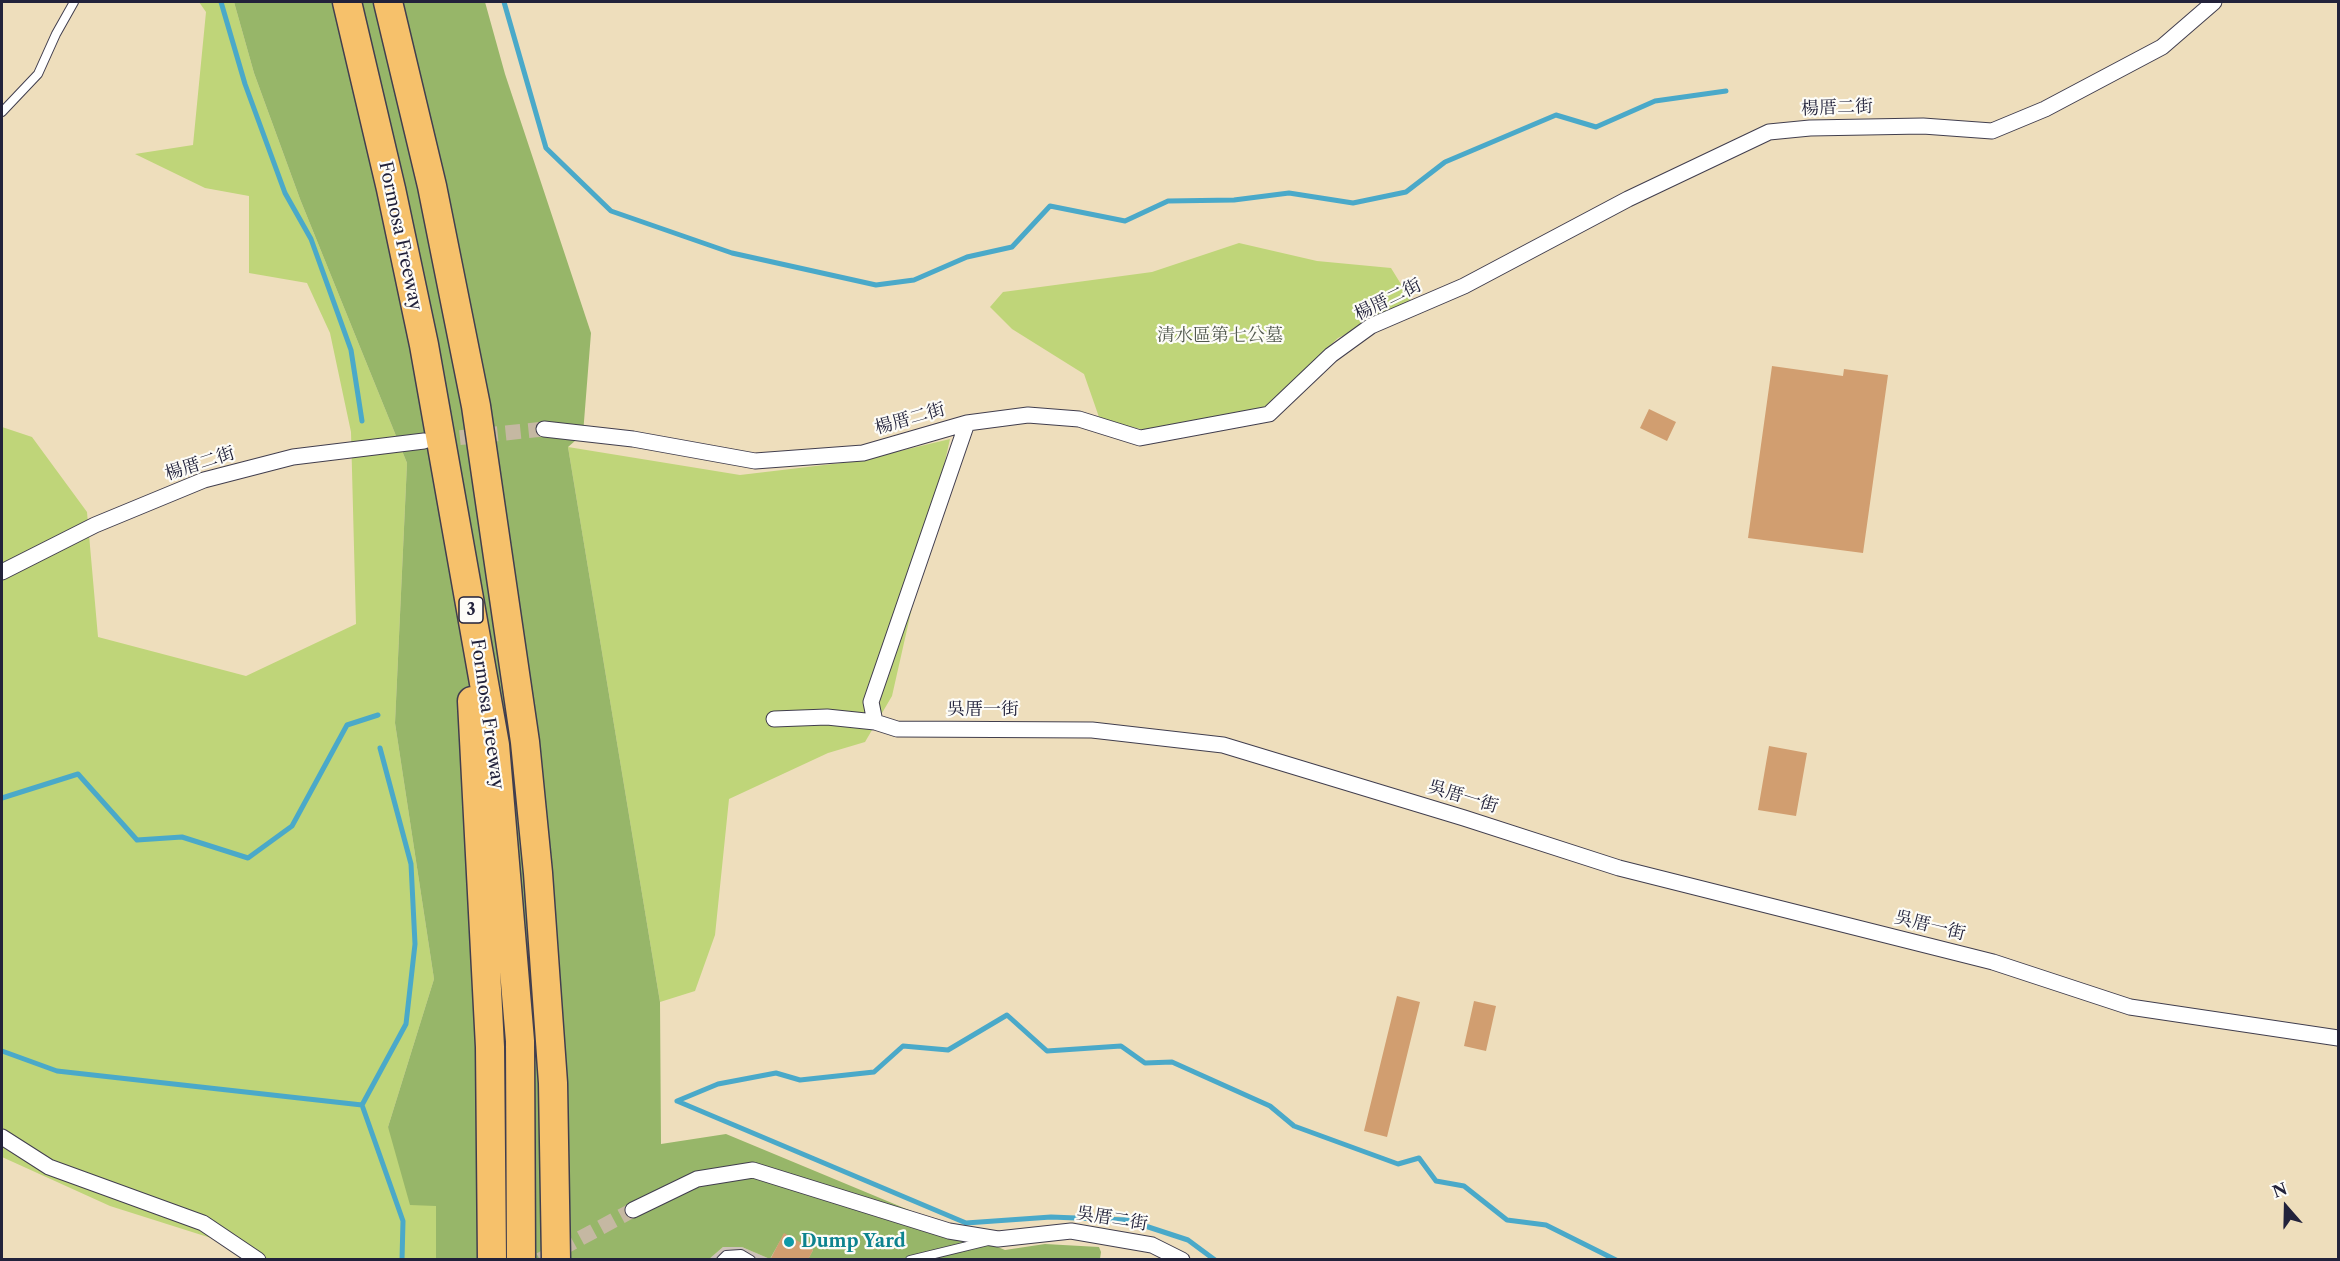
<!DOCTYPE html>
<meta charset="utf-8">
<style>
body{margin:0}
#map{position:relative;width:2340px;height:1261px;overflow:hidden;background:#eedebc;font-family:"Libre Caslon Text",serif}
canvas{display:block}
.frame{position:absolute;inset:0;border:3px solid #22223b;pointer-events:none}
.north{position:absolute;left:2256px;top:1177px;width:60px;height:60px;-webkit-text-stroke:4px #fdfcf7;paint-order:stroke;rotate:340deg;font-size:16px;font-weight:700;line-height:24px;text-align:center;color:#22223b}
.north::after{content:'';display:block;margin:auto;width:21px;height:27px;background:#22223b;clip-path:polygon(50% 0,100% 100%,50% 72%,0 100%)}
</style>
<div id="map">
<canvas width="2340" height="1261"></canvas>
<div class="frame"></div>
<div class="north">N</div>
</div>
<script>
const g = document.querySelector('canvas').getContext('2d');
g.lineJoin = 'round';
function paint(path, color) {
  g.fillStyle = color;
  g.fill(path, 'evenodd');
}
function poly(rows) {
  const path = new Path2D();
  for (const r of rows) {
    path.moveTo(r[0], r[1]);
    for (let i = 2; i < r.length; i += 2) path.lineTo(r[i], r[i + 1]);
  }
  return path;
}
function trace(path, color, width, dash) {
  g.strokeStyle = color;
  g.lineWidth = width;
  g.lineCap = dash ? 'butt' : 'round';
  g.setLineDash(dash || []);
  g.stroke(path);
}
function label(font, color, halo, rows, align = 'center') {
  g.font = font + ' "Libre Caslon Text","Noto Serif TC",serif';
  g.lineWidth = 4.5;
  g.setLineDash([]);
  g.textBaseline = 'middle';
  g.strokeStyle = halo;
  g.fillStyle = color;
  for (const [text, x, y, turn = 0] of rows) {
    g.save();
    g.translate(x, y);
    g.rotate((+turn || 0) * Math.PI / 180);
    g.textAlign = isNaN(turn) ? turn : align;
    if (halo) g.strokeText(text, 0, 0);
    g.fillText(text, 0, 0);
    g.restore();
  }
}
const industrial = poly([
 [784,1233,813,1250,808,1259,708,1260,723,1247,742,1247,770,1259]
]);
const green = poly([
 [199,2,234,2,254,73,300,199,407,463,395,723,434,979,388,1127,436,1205,436,1259,242,1259,211,1238,110,1206,2,1157,2,427,32,437,87,512,98,637,246,676,356,624,351,432,330,333,307,283,249,273,249,196,205,188,135,154,193,145,206,12],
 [1239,243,1317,261,1391,268,1412,302,1338,338,1259,412,1145,430,1100,420,1084,374,1012,329,990,307,1003,292,1152,272],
 [950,439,892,696,865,742,828,753,729,799,715,935,695,991,660,1002,568,447,740,475,858,461]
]);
const forest = poly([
 [234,2,485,2,505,74,591,333,583,434,568,447,660,1002,661,1144,726,1134,1005,1250,1045,1244,1099,1247,1101,1252,1100,1259,808,1259,813,1250,784,1234,770,1259,742,1247,723,1247,708,1260,436,1259,436,1206,410,1205,388,1127,434,979,395,723,407,463,300,199,254,73]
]);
const stream = poly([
 [221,2,245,84,285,193,311,239,351,350,362,421],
 [504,2,546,148,611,211,732,253,876,285,914,280,967,257,1012,247,1050,206,1125,221,1168,201,1234,200,1289,193,1353,203,1406,192,1445,162,1556,115,1596,127,1655,101,1726,91],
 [380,748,411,864,415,944,406,1024,362,1105,403,1221,402,1260],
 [2,798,78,774,137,840,182,837,248,858,292,826,347,725,378,715],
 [2,1051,57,1071,362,1105],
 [677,1101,718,1084,776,1073,800,1080,874,1072,903,1046,948,1050,1007,1015,1047,1051,1121,1046,1145,1063,1172,1062,1270,1106,1294,1126,1398,1164,1419,1158,1436,1181,1464,1186,1507,1220,1546,1225,1616,1260],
 [677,1101,966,1223,1051,1217,1127,1220,1188,1240,1215,1260]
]);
const building = poly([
 [1772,366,1843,376,1844,369,1888,375,1863,553,1748,538],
 [1649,409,1676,422,1667,441,1640,428],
 [1769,746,1807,753,1796,816,1758,810],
 [1397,996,1420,1002,1387,1137,1364,1131],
 [1474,1001,1496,1006,1486,1051,1464,1046],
 [784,1233,813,1250,808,1260,770,1260]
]);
const minorTunnel = poly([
 [437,440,544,429],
 [540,1260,633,1210]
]);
const service = poly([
 [2,112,38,74,56,34,74,2],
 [721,1260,726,1255,741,1254,751,1260],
 [910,1260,988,1241]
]);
const minor = poly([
 [967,423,871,702,875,722,897,729,1092,730,1223,745,1464,818,1619,868,1993,962,2130,1007,2338,1038],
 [544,429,633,439,755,461,863,453,967,423,1028,415,1079,419,1140,438,1269,414,1331,355,1371,326,1464,286,1628,199,1769,132,1810,128,1923,126,1992,131,2045,109,2162,47,2214,2],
 [2,572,95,525,204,480,293,457,424,441],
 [774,719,827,717,875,722],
 [2,1137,49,1167,203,1223,258,1260],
 [633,1210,697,1179,753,1170,949,1231,998,1239,1071,1231,1152,1245,1182,1260]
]);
const motorway = poly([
 [347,2,391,189,424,345,495,745,520,1041,521,1260],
 [388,2,432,186,476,406,525,742,538,873,553,1083,556,1260],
 [472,701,490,1047,492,1260]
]);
const markers = [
 [789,1242,6,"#0f9aa8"]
];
const shields = [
 [471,610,24]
];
const shieldNames = [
 ["3",471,610]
];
const streetNames = [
 ["楊厝二街",1837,108,-2],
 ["Formosa Freeway",400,236,78],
 ["楊厝二街",1388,300,-26],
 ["楊厝二街",910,419,-16],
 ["楊厝二街",200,464,-18],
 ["吳厝一街",983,710],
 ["Formosa Freeway",487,714,82],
 ["吳厝一街",1463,797,17],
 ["吳厝一街",1930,926,14],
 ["吳厝二街",1112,1219,9]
];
const parkNames = [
 ["清水區第七公墓",1220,336]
];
const cultureNames = [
 ["Dump Yard",801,1242]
];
paint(industrial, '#cdc2b9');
paint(green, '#bfd579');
paint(forest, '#97b669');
trace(stream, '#4aa9c9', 5);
paint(building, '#d19e70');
trace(minorTunnel, '#c5b8a2', 15, [15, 8]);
trace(service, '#413e4e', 10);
trace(minor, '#413e4e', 17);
trace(motorway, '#413e4e', 31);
trace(service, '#fff', 8);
trace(minor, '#fff', 15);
trace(motorway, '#f6c16b', 28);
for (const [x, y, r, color] of markers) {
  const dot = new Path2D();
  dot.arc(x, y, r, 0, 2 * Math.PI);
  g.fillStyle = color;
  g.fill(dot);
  trace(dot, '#fdfcf7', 2);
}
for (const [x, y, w] of shields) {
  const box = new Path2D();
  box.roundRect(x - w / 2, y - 13, w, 26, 4.5);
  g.fillStyle = '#fdfcf7';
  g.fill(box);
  trace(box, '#22223b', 1.5);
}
label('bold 16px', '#22223b', null, shieldNames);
label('18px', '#22223b', '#fdfcf7', streetNames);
label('18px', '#51584e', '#fdfcf7', parkNames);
label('bold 18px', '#0d838f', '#fdfcf7', cultureNames, 'left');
</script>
